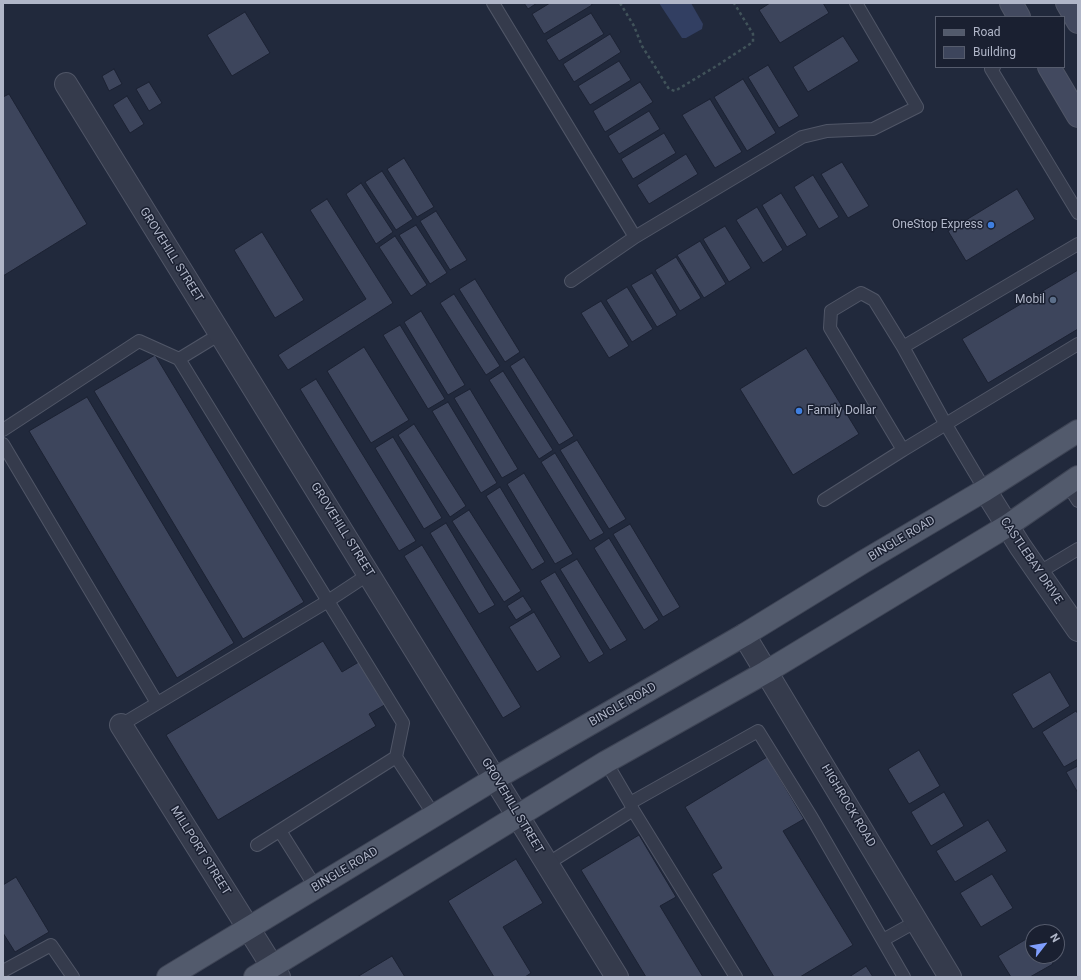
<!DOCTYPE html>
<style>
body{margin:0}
#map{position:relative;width:1081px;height:980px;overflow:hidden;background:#21293c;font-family:Roboto,sans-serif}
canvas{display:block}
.frame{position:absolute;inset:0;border:4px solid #b0b6c8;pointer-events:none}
.legend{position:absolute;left:935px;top:16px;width:130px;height:52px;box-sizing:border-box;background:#1a2031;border:1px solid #565c6d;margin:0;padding:5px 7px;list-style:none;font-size:12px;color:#b0b6c8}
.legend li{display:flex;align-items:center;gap:8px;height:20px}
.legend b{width:20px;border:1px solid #565c6d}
.north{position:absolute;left:1025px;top:924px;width:40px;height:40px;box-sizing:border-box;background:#1a2031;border:1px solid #565c6d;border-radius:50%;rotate:59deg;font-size:11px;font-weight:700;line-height:16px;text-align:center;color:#b0b6c8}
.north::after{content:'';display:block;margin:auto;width:14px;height:18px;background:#7f9efd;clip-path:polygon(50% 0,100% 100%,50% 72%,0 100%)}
</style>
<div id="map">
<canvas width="1081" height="980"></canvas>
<div class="frame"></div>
<ul class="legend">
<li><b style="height:5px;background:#525a6c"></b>Road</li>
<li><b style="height:11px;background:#3d455c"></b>Building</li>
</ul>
<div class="north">N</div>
</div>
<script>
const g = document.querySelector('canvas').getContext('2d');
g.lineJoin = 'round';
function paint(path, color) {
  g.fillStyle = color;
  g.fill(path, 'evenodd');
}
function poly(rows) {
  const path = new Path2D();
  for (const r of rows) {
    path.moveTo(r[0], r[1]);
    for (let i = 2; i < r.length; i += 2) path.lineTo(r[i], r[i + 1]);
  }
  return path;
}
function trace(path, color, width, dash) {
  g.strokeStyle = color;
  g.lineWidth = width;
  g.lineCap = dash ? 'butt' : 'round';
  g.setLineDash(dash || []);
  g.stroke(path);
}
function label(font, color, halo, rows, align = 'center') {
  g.font = font + ' Roboto,sans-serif';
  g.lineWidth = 3;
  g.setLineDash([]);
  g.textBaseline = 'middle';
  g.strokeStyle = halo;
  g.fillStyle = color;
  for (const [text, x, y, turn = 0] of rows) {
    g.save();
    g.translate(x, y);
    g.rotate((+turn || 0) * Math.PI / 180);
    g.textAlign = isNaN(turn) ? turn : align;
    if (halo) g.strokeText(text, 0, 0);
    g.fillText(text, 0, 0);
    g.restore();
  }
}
const water = poly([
 [659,3,691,3,703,24,702,29,686,38,682,38]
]);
const building = poly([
 [524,3,537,3,528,9,524,3],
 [550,3,591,3,592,5,544,34,532,14,550,3],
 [770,3,823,3,829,13,780,43,759,10,770,3],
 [245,12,270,53,232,76,207,35,245,12],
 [591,13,604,34,559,61,546,40,591,13],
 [610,34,621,52,574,82,563,64,610,34],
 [843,36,859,61,808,92,793,67,843,36],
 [619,61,631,80,590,105,578,86,619,61],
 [768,65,799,116,779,128,748,77,768,65],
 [114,69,122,84,109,91,102,76,114,69],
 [743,79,776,133,747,151,714,97,743,79],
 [149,82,162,103,149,111,136,89,149,82],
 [640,82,653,102,605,132,593,111,640,82],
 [9,94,87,224,3,276,3,97,9,94],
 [127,96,144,124,130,133,113,105,127,96],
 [710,99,742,152,715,168,682,115,710,99],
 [649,111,660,129,619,154,608,136,649,111],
 [664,133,676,153,633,179,621,159,664,133],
 [686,154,698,174,649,204,637,185,686,154],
 [404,158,434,207,417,217,387,169,404,158],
 [842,162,869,206,848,218,821,174,842,162],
 [382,171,413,219,396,230,365,182,382,171],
 [813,175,839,217,819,229,794,187,813,175],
 [361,183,393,232,376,244,346,194,361,183],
 [1017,189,1035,219,966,261,948,231,1017,189],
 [781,193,807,235,787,247,762,205,781,193],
 [327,199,393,303,288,370,278,355,366,299,310,210,327,199],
 [757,207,783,250,763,263,736,220,757,207],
 [436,211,467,260,450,270,420,221,436,211],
 [416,225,447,273,430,284,399,235,416,225],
 [725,226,751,268,729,282,703,239,725,226],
 [262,232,304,300,275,318,234,250,262,232],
 [395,236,427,285,411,296,379,247,395,236],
 [700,241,726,284,704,298,677,255,700,241],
 [676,257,701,298,680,311,655,270,676,257],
 [1078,270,1078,329,988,383,962,339,1078,270],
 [652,273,677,315,657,327,631,285,652,273],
 [475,279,520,352,505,362,459,289,475,279],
 [627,287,653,329,632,342,606,300,627,287],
 [454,294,500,366,486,375,440,303,454,294],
 [601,301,629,346,609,358,581,313,601,301],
 [421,311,465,385,448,395,404,322,421,311],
 [400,325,445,399,428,409,383,335,400,325],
 [364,347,409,420,371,443,327,371,364,347],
 [806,348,859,434,793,475,740,389,806,348],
 [155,355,304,602,243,639,94,391,155,355],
 [524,357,574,436,559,445,510,366,524,357],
 [503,371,553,450,539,459,489,380,503,371],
 [316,379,416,541,399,551,300,389,316,379],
 [470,389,518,469,502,478,454,398,470,389],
 [87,397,234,643,177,678,29,431,87,397],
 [448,402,497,483,481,493,432,411,448,402],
 [414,424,466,506,450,517,398,435,414,424],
 [393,437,442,518,424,529,375,448,393,437],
 [577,440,626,519,609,529,560,450,577,440],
 [555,453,604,533,590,541,541,462,555,453],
 [524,473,573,554,555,564,507,484,524,473],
 [500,487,545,562,532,570,486,496,500,487],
 [469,510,521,591,504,602,452,521,469,510],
 [446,523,495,605,479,614,430,533,446,523],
 [630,524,680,607,663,617,613,534,630,524],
 [609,538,659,620,644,630,594,548,609,538],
 [422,545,521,707,503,718,404,556,422,545],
 [577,559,627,640,610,650,560,569,577,559],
 [555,572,604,654,589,663,540,581,555,572],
 [523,596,532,610,516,620,507,606,523,596],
 [534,612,561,657,537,672,509,627,534,612],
 [323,641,342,672,362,660,388,703,369,714,376,726,218,820,166,735,323,641],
 [1050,672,1070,706,1033,729,1012,694,1050,672],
 [1076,711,1078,714,1078,759,1064,767,1042,732,1076,711],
 [919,750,940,786,909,804,888,769,919,750],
 [767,757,804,819,783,831,853,945,800,977,774,977,712,874,722,868,685,807,767,757],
 [1078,766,1078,793,1066,772,1078,766],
 [944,792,964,826,931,846,911,812,944,792],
 [988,820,1007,851,955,882,936,851,988,820],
 [639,835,676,897,660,906,703,977,646,977,581,870,639,835],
 [516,859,543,903,503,927,531,973,525,977,494,977,448,901,516,859],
 [992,874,1013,908,981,927,960,893,992,874],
 [16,877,49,932,15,952,3,933,3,885,16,877],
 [1033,935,1033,956,1048,956,1053,964,1030,977,1011,977,998,956,1033,935],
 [392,956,405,977,357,977,392,956],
 [866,966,873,977,849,977,866,966]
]);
const path = poly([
 [620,3,634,26,642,46,669,89,675,91,718,65,753,42,753,34,734,3]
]);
const lane = poly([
 [493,3,635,237],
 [994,67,991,69,1078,213],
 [571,281,635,237,802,137,827,131,873,129,917,107,856,3],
 [220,334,179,359,403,723,396,757,434,815],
 [3,430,139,341,179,359],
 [3,444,157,703],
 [903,450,1078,344],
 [1067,484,1078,501],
 [985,490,945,423,903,347,1078,244],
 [824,500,903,450,830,328,831,311,861,293,874,300,903,347],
 [1038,573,1078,549],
 [121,725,328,601,369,574],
 [606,762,630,803],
 [280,831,316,888],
 [257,845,396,757],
 [547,864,633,810],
 [883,940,917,921],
 [3,971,51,945,73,977],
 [736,977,633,810,630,803,758,731,812,818,904,977]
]);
const street = poly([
 [66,84,617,977],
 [985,490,1020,546,1078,630],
 [744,635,950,977],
 [121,725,279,977]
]);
const secondary = poly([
 [1011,3,1019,17],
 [1067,3,1078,22],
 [1049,67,1078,116]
]);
const primary = poly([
 [168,977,496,778,744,635,863,562,985,490,1078,431],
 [255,977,606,762,766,672,1007,526,1078,477]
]);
const markers = [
 [991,225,4,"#3f7fe0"],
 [1053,300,4,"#5c6f8a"],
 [799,411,4,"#3f7fe0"]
];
const poiNames = [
 ["OneStop Express",983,225],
 ["Mobil",1045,300],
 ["Family Dollar",807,411,"left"]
];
const streetNames = [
 ["GROVEHILL STREET",171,255,58],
 ["GROVEHILL STREET",342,530,58],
 ["BINGLE ROAD",902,539,-31],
 ["CASTLEBAY DRIVE",1031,561,56],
 ["BINGLE ROAD",623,705,-30],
 ["GROVEHILL STREET",512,806,59],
 ["HIGHROCK ROAD",848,806,59],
 ["MILLPORT STREET",200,851,58],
 ["BINGLE ROAD",345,870,-31]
];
paint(water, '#323f62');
paint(building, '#3d455c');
trace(building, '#1c2233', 1);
trace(lane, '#505667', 14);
trace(street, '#505667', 24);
trace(secondary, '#505667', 24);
trace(primary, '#3e4455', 24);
trace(path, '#41535a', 2.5, [3, 3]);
trace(lane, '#353b4c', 12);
trace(street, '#353b4c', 22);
trace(secondary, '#42495f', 22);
trace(primary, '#525a6c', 22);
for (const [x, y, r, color] of markers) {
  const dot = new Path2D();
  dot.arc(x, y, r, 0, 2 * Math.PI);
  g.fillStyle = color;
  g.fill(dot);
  trace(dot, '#1a2031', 1.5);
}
label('12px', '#b0b6c8', '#1a2031', poiNames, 'right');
label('12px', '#b0b6c8', '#1a2031', streetNames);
</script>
